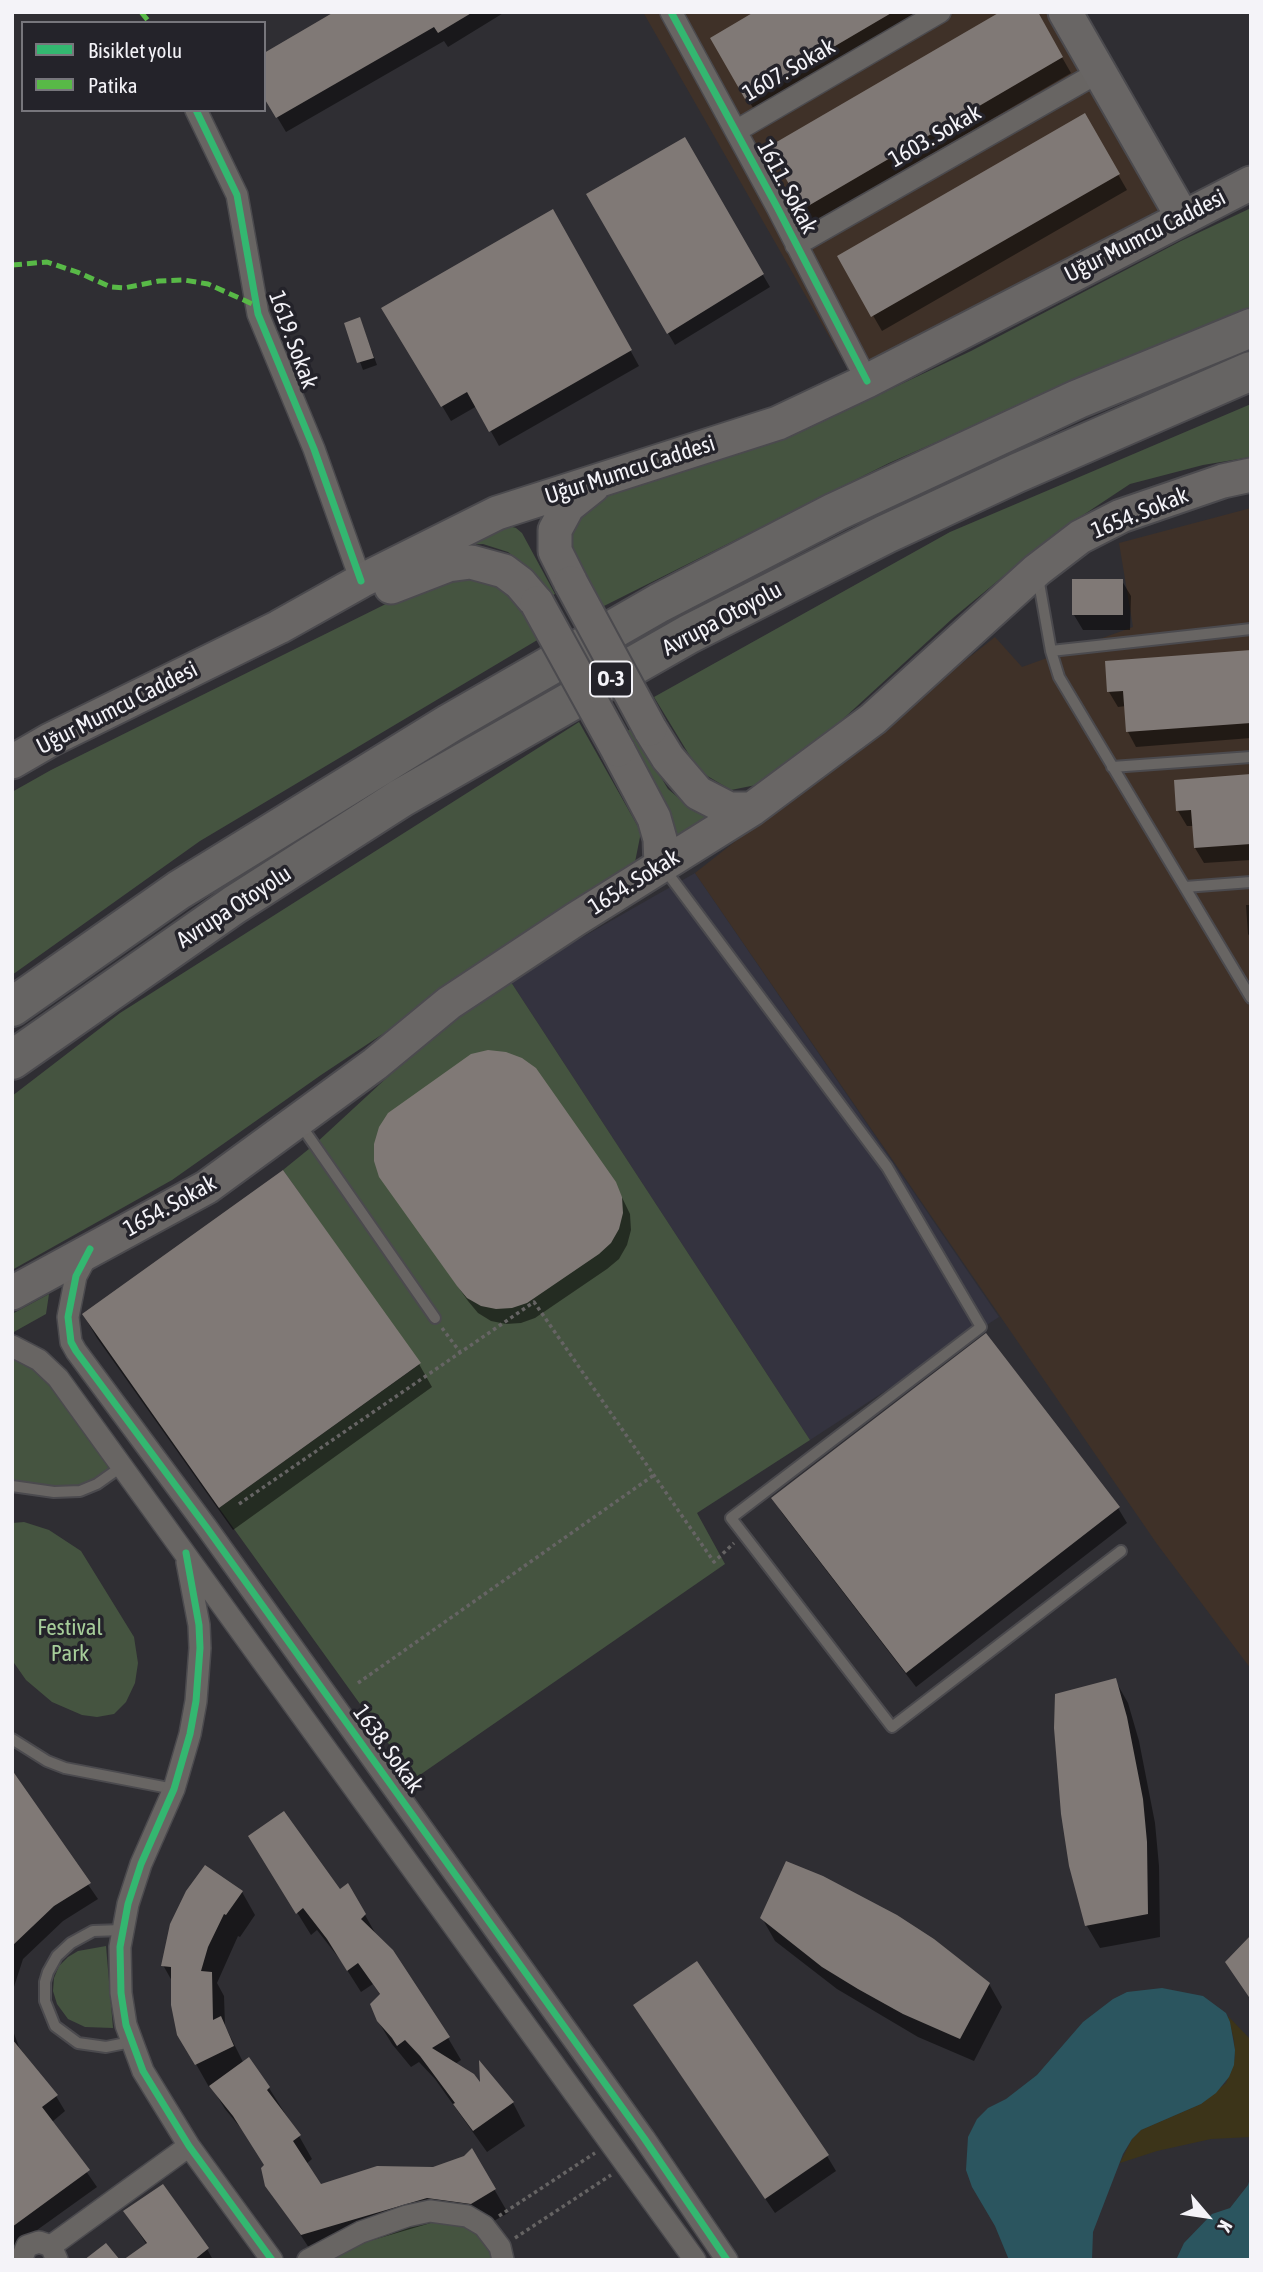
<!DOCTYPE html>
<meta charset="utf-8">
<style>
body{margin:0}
#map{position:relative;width:1263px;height:2272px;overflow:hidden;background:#2f2e33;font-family:"Asap Condensed",sans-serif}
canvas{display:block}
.frame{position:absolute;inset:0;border:14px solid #f4f3f8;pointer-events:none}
.legend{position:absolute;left:21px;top:21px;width:245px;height:91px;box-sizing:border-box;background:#24232a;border:2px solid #77767c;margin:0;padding:9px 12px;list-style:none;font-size:21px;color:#f4f3f8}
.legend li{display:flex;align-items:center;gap:14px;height:35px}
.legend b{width:35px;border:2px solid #77767c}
.north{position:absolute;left:1172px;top:2181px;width:70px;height:70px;-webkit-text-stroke:5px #24232a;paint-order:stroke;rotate:119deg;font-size:19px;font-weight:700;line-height:28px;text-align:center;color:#f4f3f8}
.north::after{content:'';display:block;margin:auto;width:24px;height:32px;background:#f4f3f8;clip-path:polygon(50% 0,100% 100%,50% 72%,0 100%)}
</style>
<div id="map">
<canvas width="1263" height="2272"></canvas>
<div class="frame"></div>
<ul class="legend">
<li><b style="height:9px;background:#33b770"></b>Bisiklet yolu</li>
<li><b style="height:9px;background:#58b947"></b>Patika</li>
</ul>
<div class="north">K</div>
</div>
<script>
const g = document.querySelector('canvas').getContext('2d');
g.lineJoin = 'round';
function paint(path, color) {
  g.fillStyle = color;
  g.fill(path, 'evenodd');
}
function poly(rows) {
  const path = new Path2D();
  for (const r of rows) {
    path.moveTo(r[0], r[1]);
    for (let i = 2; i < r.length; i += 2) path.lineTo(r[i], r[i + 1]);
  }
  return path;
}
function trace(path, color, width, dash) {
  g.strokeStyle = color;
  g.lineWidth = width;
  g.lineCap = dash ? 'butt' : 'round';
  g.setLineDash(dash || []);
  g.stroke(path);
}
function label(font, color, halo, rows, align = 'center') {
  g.font = font + ' "Asap Condensed",sans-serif';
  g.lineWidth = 7;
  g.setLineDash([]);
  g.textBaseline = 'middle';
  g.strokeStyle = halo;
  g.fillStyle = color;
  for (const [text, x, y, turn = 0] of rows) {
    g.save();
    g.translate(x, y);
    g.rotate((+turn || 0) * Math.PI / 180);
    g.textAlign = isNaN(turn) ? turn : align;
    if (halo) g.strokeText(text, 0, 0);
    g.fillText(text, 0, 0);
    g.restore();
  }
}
const built = poly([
 [695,873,999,1317,810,1440,509,979]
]);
const industrial = poly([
 [643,12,1056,12,1164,207,850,373],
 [1251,508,1251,1669,1157,1544,695,873,995,637,1022,667,1133,627,1119,543]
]);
const green = poly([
 [1251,208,1251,311,1156,346,889,463,602,607,570,563,565,528,596,500,800,432,971,351,1181,241],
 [1251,404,1251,457,1203,465,1130,484,1053,535,953,618,831,730,761,784,731,790,699,771,654,697,950,532],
 [509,526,516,528,522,533,555,594,546,599,527,567,508,552,483,544,455,545],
 [459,575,509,585,539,639,200,841,12,975,12,792,51,770,410,592],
 [579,722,641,832,634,867,321,1075,172,1180,12,1270,12,1096,120,1013],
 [632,729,668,789,694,811,713,820,678,842,620,733],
 [509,979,810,1440,697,1513,725,1564,414,1779,219,1508,420,1364,283,1170,315,1144,445,1024],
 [49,1294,46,1314,12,1333,12,1314],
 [12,1346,30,1354,121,1467,88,1488,12,1486],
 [24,1522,49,1530,81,1551,134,1637,138,1663,135,1683,126,1702,114,1714,97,1717,82,1715,52,1702,26,1680,12,1660,12,1523],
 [106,1946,113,2028,85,2027,68,2019,57,2004,53,1991,54,1978,59,1966,68,1957,78,1951],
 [467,2216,503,2260,308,2260,361,2232]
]);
const sand = poly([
 [1228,2016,1251,2040,1251,2137,1211,2139,1157,2151,1120,2163,1132,2139,1141,2130,1201,2104,1226,2083,1235,2058,1234,2040]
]);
const water = poly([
 [1162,1988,1203,1996,1226,2013,1230,2022,1235,2050,1234,2065,1229,2077,1216,2093,1201,2104,1141,2130,1132,2139,1123,2154,1093,2232,1092,2260,1009,2260,995,2226,972,2187,966,2170,968,2137,977,2119,988,2108,1006,2099,1037,2075,1083,2022,1113,1999,1127,1992],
 [1251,2175,1251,2260,1176,2260,1184,2243,1212,2214,1230,2208,1248,2185]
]);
const shadow = poly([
 [338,12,505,12,448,47,444,41,286,132,264,95],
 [758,12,927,12,756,113,713,39],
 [1036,12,1071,73,813,223,770,148],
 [1084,115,1127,190,882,331,839,257],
 [684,140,770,287,675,345,588,195],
 [553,211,639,366,499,446,477,406,451,421,384,308],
 [360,319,377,365,363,370,346,324],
 [1122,581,1131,596,1130,630,1083,630,1074,615],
 [1251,652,1251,738,1136,747,1128,732,1126,706,1118,707,1109,692],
 [1251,776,1251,860,1204,863,1195,848,1194,826,1187,826,1178,811,1176,782],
 [1246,905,1251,905,1251,938,1248,934],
 [282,1173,419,1364,432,1387,233,1530,97,1338,84,1316],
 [380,1176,615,1183,630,1214,631,1230,627,1245,619,1259,607,1269,535,1318,521,1323,506,1324,491,1321,478,1313,468,1301],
 [773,1498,1118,1508,1127,1523,916,1687,782,1513],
 [1115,1680,1128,1703,1139,1741,1155,1823,1159,1866,1160,1937,1100,1948,1087,1926],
 [12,1774,98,1899,63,1921,23,1959,12,1993],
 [264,1859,339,1891,348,1885,378,1938,448,2038,461,2060,455,2064,482,2088,481,2065,513,2103,525,2126,487,2152,435,2079,419,2062,411,2067,392,2044,378,2021,381,1996,373,1984,361,1992,342,1962,317,1930,311,1935],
 [242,1892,255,1915,240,1937,238,1936,217,1983,224,1996,225,2026,244,2064,269,2088,299,2136,312,2159,306,2164,320,2186,433,2169,464,2157,472,2151,508,2213,485,2226,441,2220,315,2257,267,2184,266,2166,249,2138,225,2109,211,2086,209,2087,179,2034,172,1981,163,1965],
 [762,1918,989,1984,1002,2007,974,2061,918,2037,837,1989,775,1941],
 [644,2021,827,2156,836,2171,775,2213],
 [12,2028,19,2047,56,2096,65,2111,52,2122,97,2187,12,2248],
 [125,2212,207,2249,213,2260,126,2260,147,2245]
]);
const building = poly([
 [334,12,473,12,438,33,434,27,276,118,264,98,264,53],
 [754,12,893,12,745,99,710,38],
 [1000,12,1038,12,1063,57,803,209,768,147],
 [1085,113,1120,174,871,317,837,256],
 [685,137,764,274,667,334,586,194],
 [553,209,632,350,489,432,467,392,441,407,381,308],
 [360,317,374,358,357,363,344,323],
 [1072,579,1123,579,1123,615,1072,615],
 [1251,650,1251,723,1126,732,1123,691,1107,692,1105,661],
 [1251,774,1251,844,1194,848,1191,810,1176,811,1174,780],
 [488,1050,506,1052,522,1058,536,1068,616,1182,622,1197,623,1213,619,1229,611,1243,599,1254,527,1303,512,1308,496,1309,481,1306,467,1298,457,1286,379,1177,374,1161,374,1144,379,1127,388,1113,471,1054],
 [283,1170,421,1363,219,1508,82,1314],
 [986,1333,1120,1507,906,1673,771,1498],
 [1116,1678,1127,1717,1143,1799,1147,1842,1148,1914,1085,1926,1069,1866,1061,1814,1054,1728,1055,1694],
 [12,1770,91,1883,54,1906,12,1946],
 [284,1811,340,1889,348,1883,366,1914,361,1919,393,1950,450,2037,432,2048,474,2074,480,2082,479,2060,514,2102,473,2131,453,2104,455,2103,420,2056,405,2040,397,2046,392,2038,377,2021,370,2004,380,1994,358,1963,347,1971,327,1939,303,1908,296,1914,248,1836],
 [786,1861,823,1876,897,1915,934,1939,990,1983,960,2039,903,2014,858,1989,822,1967,760,1918],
 [205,1865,243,1891,226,1915,224,1914,208,1947,201,1971,212,1972,213,2020,221,2016,234,2046,195,2065,177,2035,171,2005,171,1967,161,1966,170,1924,186,1891],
 [1251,1935,1251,2000,1225,1962],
 [697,1961,829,2155,765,2199,633,2005],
 [12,2039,58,2095,42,2107,90,2170,12,2227],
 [249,2057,270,2087,267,2090,301,2135,293,2141,321,2184,377,2166,433,2167,464,2156,472,2148,496,2189,471,2204,427,2198,301,2235,265,2186,261,2168,264,2165,233,2116,209,2086],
 [163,2184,209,2248,194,2260,123,2260,147,2243,123,2211],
 [106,2243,120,2260,84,2260]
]);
const path = poly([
 [442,1328,460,1352],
 [239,1504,534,1302,714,1562,734,1543],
 [358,1683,654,1475],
 [499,2216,595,2153],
 [515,2238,611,2175]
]);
const service = poly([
 [1038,577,1051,651,1059,677,1251,998],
 [1051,651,1251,629],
 [1112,767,1251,757],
 [663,867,887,1167,981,1327,731,1518,892,1727,1121,1551],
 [1185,887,1251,882],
 [300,1124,435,1318],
 [12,1486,54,1492,80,1491,97,1484,121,1467],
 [12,1739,47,1761,65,1768,174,1789],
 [122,1930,93,1931,71,1943,57,1956,48,1972,45,1982,45,2001,55,2026,78,2043,106,2047,131,2042]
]);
const minor = poly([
 [671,12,777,207,867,381],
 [196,110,237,195,258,314,314,449,361,581],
 [736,131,940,12],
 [796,245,1099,72],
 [89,1252,76,1276,68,1317,71,1342,76,1351,207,1528,644,2138,727,2260],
 [12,1346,39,1360,58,1378,695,2260],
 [187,1562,199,1625,200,1648,196,1701,190,1734,174,1789,141,1864,128,1904,120,1947,121,1993,126,2025,143,2071,189,2146,272,2260],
 [51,2246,189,2146],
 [21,2260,27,2246,39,2242,51,2246,57,2260],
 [308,2260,361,2232,407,2216,430,2211,467,2216,484,2226,500,2247,503,2260]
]);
const primary = poly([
 [1065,12,1182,216],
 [571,583,555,551,555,530,568,506,593,486],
 [391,587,448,565,471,562,504,571,520,583,537,603],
 [650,729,668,758,698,793,729,809,752,809],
 [618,750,654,818,660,839,661,865],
 [12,762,50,740,279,627,361,581,497,513,778,423,867,381,1251,183],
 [12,1293,207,1187,375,1064,449,1003,576,919,752,809,873,719,1037,570,1080,537,1121,516,1223,481,1251,475]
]);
const motorway = poly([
 [12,1007,179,890,450,723,659,603,835,512,966,451,1078,399,1251,328],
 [12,1060,234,905,401,798,689,634,886,534,1017,473,1251,371]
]);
const primaryBridge = poly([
 [571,583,650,729],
 [537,603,618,750]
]);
const quiet = poly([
 [141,12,150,23],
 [12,265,47,262,77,272,111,287,124,288,159,281,184,280,208,284,257,306]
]);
const cycleway = poly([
 [671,12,777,207,867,381],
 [196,110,237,195,258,314,314,449,361,581],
 [90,1249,76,1276,68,1317,71,1342,76,1351,207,1528,644,2138,727,2260],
 [186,1553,199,1625,200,1648,196,1701,190,1734,174,1789,141,1864,128,1904,120,1947,121,1993,126,2025,143,2071,189,2146,272,2260]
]);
const shields = [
 [611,679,42]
];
const shieldNames = [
 ["O-3",611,679]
];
const streetNames = [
 ["1607. Sokak",789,70,-30],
 ["1603. Sokak",935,136,-30],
 ["1611. Sokak",787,187,62],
 ["Uğur Mumcu Caddesi",1145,236,-27],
 ["1619. Sokak",293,340,70],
 ["Uğur Mumcu Caddesi",630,470,-18],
 ["1654. Sokak",1140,513,-22],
 ["Avrupa Otoyolu",722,619,-28],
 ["Uğur Mumcu Caddesi",117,708,-27],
 ["1654. Sokak",634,882,-32],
 ["Avrupa Otoyolu",234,907,-33],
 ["1654. Sokak",170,1206,-29],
 ["1638. Sokak",388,1749,54]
];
const parkNames = [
 ["Festival",70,1628],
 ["Park",70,1654]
];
paint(built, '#34333f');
paint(industrial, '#3f3128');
paint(green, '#455440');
paint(sand, '#3c3419');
paint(water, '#2b555f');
paint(shadow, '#0007');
paint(building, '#807976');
trace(service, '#4b4a4e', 14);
trace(minor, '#4b4a4e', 24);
trace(primary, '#4b4a4e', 37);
trace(motorway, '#4b4a4e', 42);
trace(path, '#666464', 3.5, [3.5, 3.5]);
trace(service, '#686563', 10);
trace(minor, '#686563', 21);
trace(primary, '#696665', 33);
trace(motorway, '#666463', 38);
trace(primaryBridge, '#4b4a4e', 37, []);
trace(primaryBridge, '#696665', 33);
trace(quiet, '#58b947', 5, [10, 5]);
trace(cycleway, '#33b770', 7);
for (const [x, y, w] of shields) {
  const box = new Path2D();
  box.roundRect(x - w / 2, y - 17.5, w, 35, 5);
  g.fillStyle = '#24232a';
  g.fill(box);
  trace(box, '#f4f3f8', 2);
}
label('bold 21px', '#f4f3f8', null, shieldNames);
label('23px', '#f4f3f8', '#24232a', streetNames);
label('23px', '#a6cd9a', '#24232a', parkNames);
</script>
